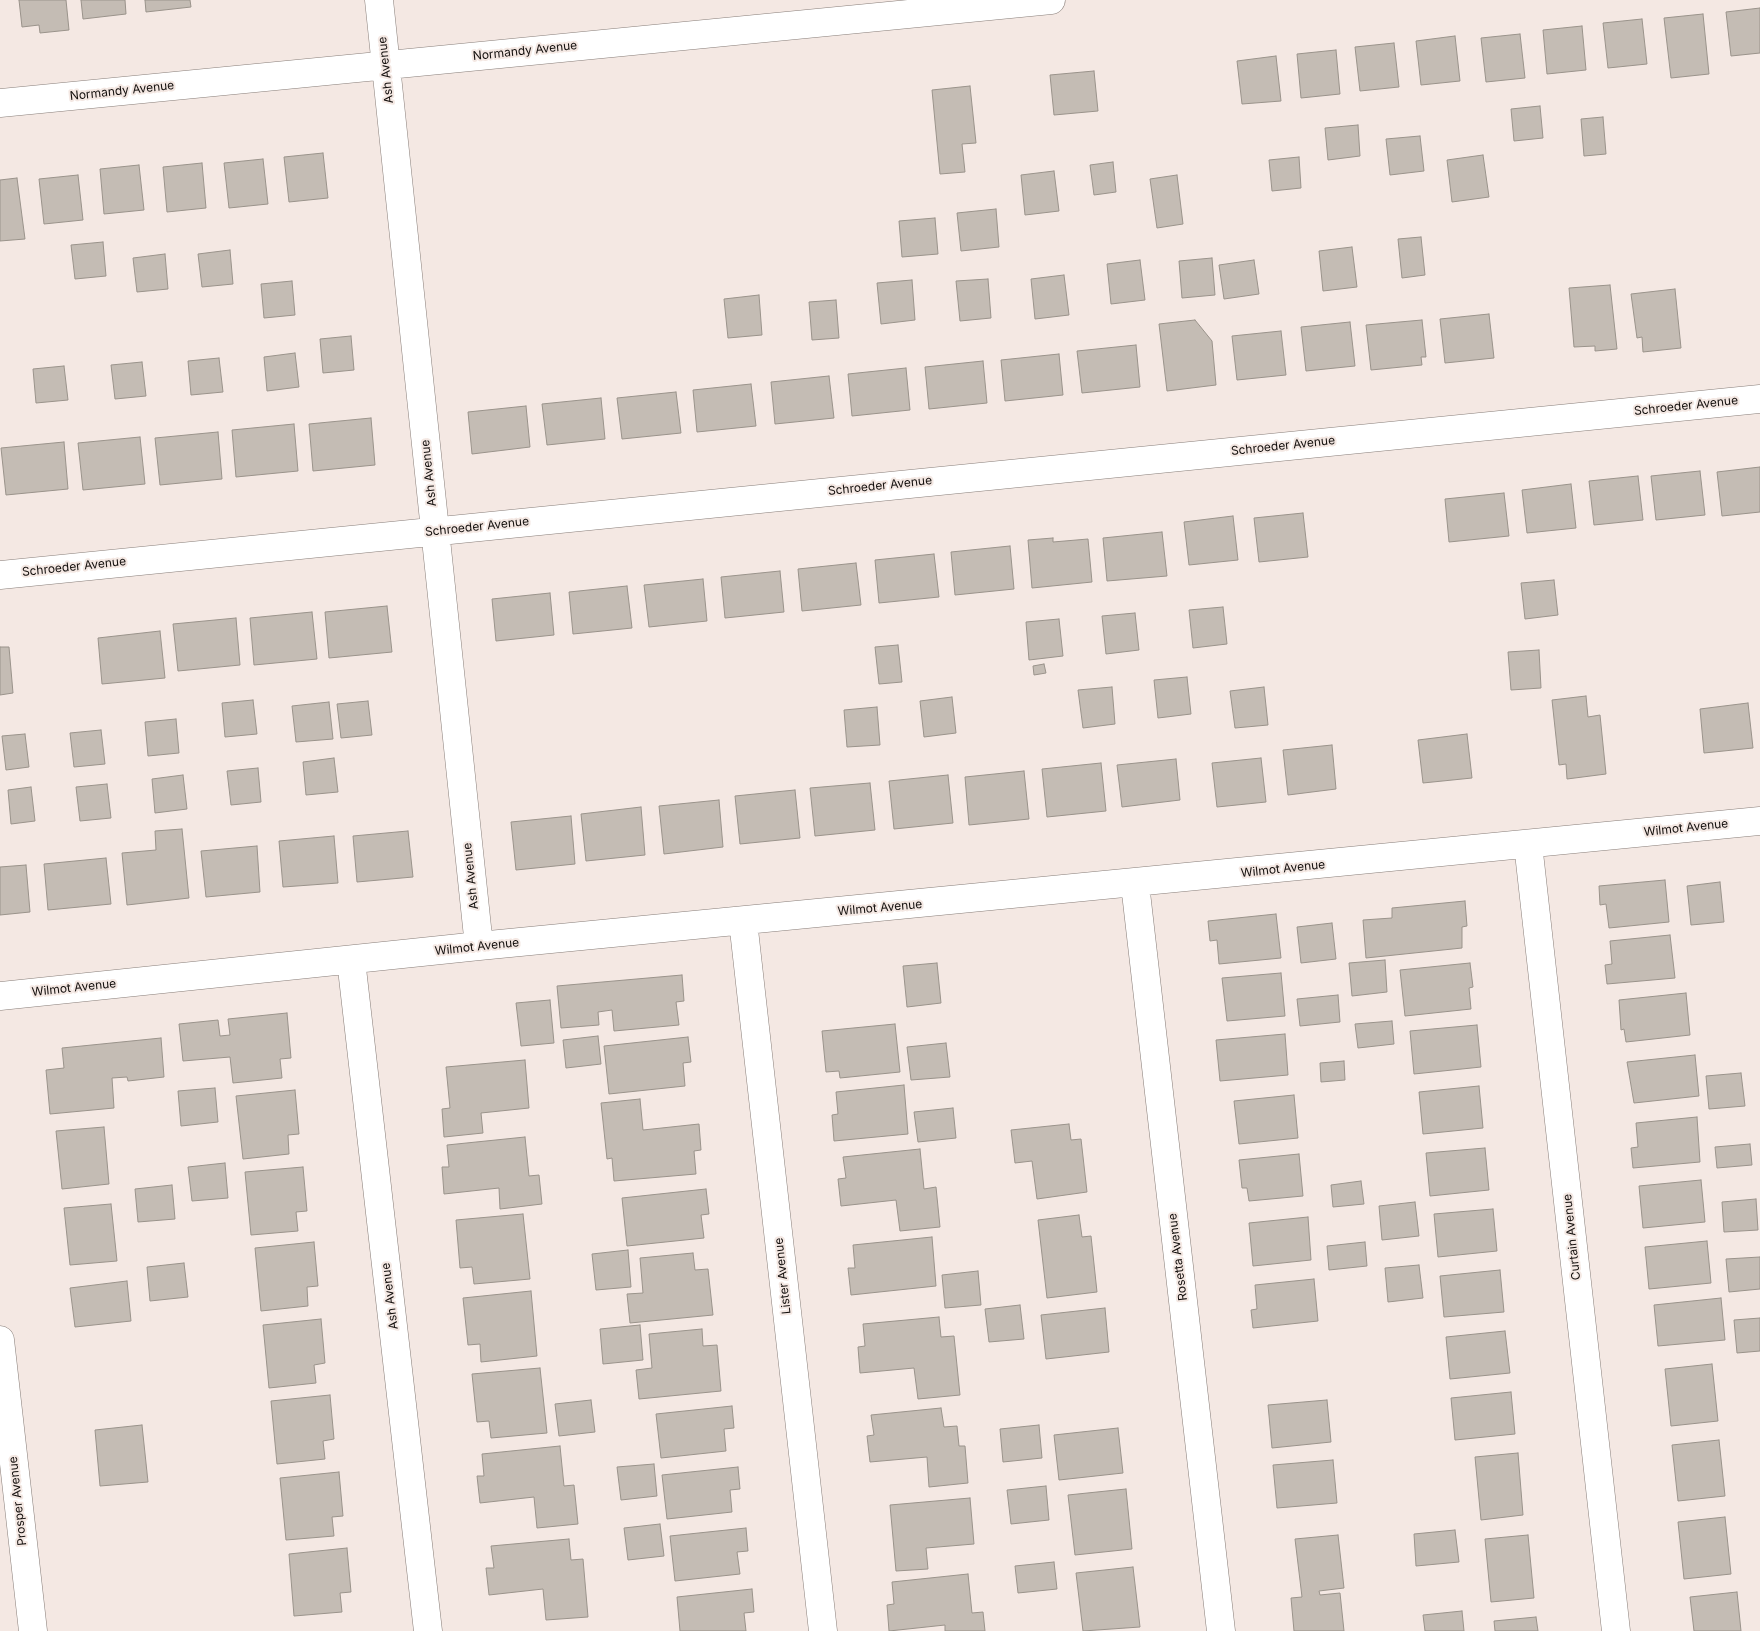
<!DOCTYPE html>
<style>
body{margin:0}
canvas{display:block;background:#f4e8e3}
</style>
<canvas width="1760" height="1631"></canvas>
<script>
const g = document.querySelector('canvas').getContext('2d');
g.lineJoin = 'round';
function paint(path, color) {
  g.fillStyle = color;
  g.fill(path, 'evenodd');
}
function poly(rows) {
  const path = new Path2D();
  for (const r of rows) {
    path.moveTo(r[0], r[1]);
    for (let i = 2; i < r.length; i += 2) path.lineTo(r[i], r[i + 1]);
  }
  return path;
}
function trace(path, color, width, dash) {
  g.strokeStyle = color;
  g.lineWidth = width;
  g.lineCap = dash ? 'butt' : 'round';
  g.setLineDash(dash || []);
  g.stroke(path);
}
function label(font, color, halo, rows, align = 'center') {
  g.font = font + ' Inter,sans-serif';
  g.lineWidth = 4;
  g.setLineDash([]);
  g.textBaseline = 'middle';
  g.strokeStyle = halo;
  g.fillStyle = color;
  for (const [text, x, y, turn = 0] of rows) {
    g.save();
    g.translate(x, y);
    g.rotate((+turn || 0) * Math.PI / 180);
    g.textAlign = isNaN(turn) ? turn : align;
    if (halo) g.strokeText(text, 0, 0);
    g.fillText(text, 0, 0);
    g.restore();
  }
}
const building = poly([
 [19,0,66,0,69,30,40,33,39,25,22,27,19,0],
 [81,0,125,0,126,14,83,19,81,0],
 [145,0,190,0,191,7,146,12,145,0],
 [1760,8,1760,53,1731,56,1726,12,1760,8],
 [1703,14,1709,74,1671,78,1664,18,1703,14],
 [1642,19,1647,64,1608,68,1603,23,1642,19],
 [1582,26,1586,70,1547,74,1543,30,1582,26],
 [1520,34,1525,78,1486,82,1481,38,1520,34],
 [1455,36,1460,81,1421,85,1416,41,1455,36],
 [1394,43,1399,87,1360,91,1355,47,1394,43],
 [1336,50,1340,94,1301,98,1297,54,1336,50],
 [1276,56,1281,101,1242,104,1237,61,1276,56],
 [1094,71,1098,111,1054,115,1050,75,1094,71],
 [970,86,976,143,962,144,965,172,940,174,932,90,970,86],
 [1540,106,1543,138,1514,141,1511,109,1540,106],
 [1603,117,1606,154,1584,156,1581,119,1603,117],
 [1358,125,1360,156,1328,160,1325,128,1358,125],
 [1420,136,1424,171,1390,175,1386,139,1420,136],
 [323,153,328,198,289,202,284,157,323,153],
 [1483,155,1489,197,1452,202,1447,160,1483,155],
 [1299,157,1301,188,1272,191,1269,160,1299,157],
 [263,159,268,204,229,208,224,163,263,159],
 [1113,162,1116,192,1094,195,1090,165,1113,162],
 [202,163,206,208,167,212,163,167,202,163],
 [139,165,144,210,104,214,100,169,139,165],
 [1054,171,1059,211,1025,215,1021,175,1054,171],
 [78,175,83,220,44,224,39,179,78,175],
 [1177,175,1183,224,1157,228,1150,179,1177,175],
 [17,178,25,239,0,241,0,180,17,178],
 [996,209,999,247,961,251,957,213,996,209],
 [935,218,938,254,902,257,899,221,935,218],
 [1421,237,1425,275,1402,278,1398,239,1421,237],
 [103,242,106,276,75,279,71,245,103,242],
 [1352,247,1357,287,1323,291,1319,251,1352,247],
 [230,250,233,284,202,287,198,254,230,250],
 [165,254,168,289,137,292,133,258,165,254],
 [1212,258,1215,295,1182,298,1179,261,1212,258],
 [1140,260,1145,300,1111,304,1107,264,1140,260],
 [1254,260,1259,294,1224,299,1219,265,1254,260],
 [1064,275,1069,315,1035,319,1031,279,1064,275],
 [988,279,991,318,960,321,956,281,988,279],
 [912,280,915,320,881,324,877,283,912,280],
 [292,281,295,315,264,318,261,284,292,281],
 [1610,285,1617,349,1595,351,1595,346,1574,347,1569,288,1610,285],
 [1675,289,1681,348,1643,352,1642,337,1637,338,1631,294,1675,289],
 [759,295,762,335,728,338,724,299,759,295],
 [836,300,839,338,812,340,809,302,836,300],
 [1489,314,1494,358,1445,363,1440,319,1489,314],
 [1195,320,1212,341,1216,385,1167,391,1159,324,1195,320],
 [1422,320,1426,357,1421,357,1422,365,1371,370,1366,325,1422,320],
 [1350,322,1355,366,1306,371,1301,327,1350,322],
 [1281,331,1286,375,1237,380,1232,336,1281,331],
 [351,336,354,370,323,373,320,339,351,336],
 [1136,345,1140,387,1082,393,1077,351,1136,345],
 [295,353,299,387,267,391,264,357,295,353],
 [1059,354,1063,395,1005,401,1001,360,1059,354],
 [219,358,223,392,191,395,188,361,219,358],
 [983,361,987,403,929,409,925,367,983,361],
 [142,362,146,396,115,399,111,365,142,362],
 [64,366,68,400,36,403,33,369,64,366],
 [906,368,910,410,852,416,848,374,906,368],
 [829,376,834,418,775,424,771,382,829,376],
 [751,384,756,426,697,432,693,390,751,384],
 [676,392,681,433,622,439,617,398,676,392],
 [601,398,605,439,547,445,542,404,601,398],
 [526,406,530,447,472,454,468,412,526,406],
 [371,418,375,465,313,471,309,424,371,418],
 [294,424,298,471,236,477,232,430,294,424],
 [218,432,222,479,160,485,155,438,218,432],
 [140,437,145,484,83,490,78,443,140,437],
 [64,442,68,489,6,495,1,448,64,442],
 [1760,467,1760,512,1722,516,1717,472,1760,467],
 [1700,471,1705,515,1656,520,1651,476,1700,471],
 [1638,476,1643,520,1594,525,1589,481,1638,476],
 [1571,484,1576,528,1527,533,1522,490,1571,484],
 [1504,493,1509,536,1449,542,1445,499,1504,493],
 [1303,513,1308,557,1259,562,1254,518,1303,513],
 [1233,516,1238,560,1189,565,1184,522,1233,516],
 [1162,532,1167,576,1107,581,1103,538,1162,532],
 [1053,538,1053,542,1088,539,1092,582,1032,588,1028,540,1053,538],
 [1010,546,1014,589,955,595,951,552,1010,546],
 [934,554,939,597,879,603,875,560,934,554],
 [856,563,861,605,802,611,798,569,856,563],
 [780,571,784,612,725,618,721,577,780,571],
 [703,579,707,621,649,627,644,585,703,579],
 [1554,580,1558,615,1525,619,1521,583,1554,580],
 [627,586,632,628,573,634,569,592,627,586],
 [550,593,554,635,496,641,492,599,550,593],
 [387,606,392,652,329,658,325,612,387,606],
 [1223,607,1227,644,1193,648,1189,610,1223,607],
 [312,612,317,659,254,665,250,618,312,612],
 [1135,613,1139,650,1106,654,1102,616,1135,613],
 [236,618,240,665,178,671,173,624,236,618],
 [1059,619,1063,656,1029,660,1026,622,1059,619],
 [160,631,165,678,102,684,98,638,160,631],
 [898,645,902,682,879,684,875,647,898,645],
 [0,647,9,647,13,693,0,695,0,647],
 [1539,650,1541,688,1511,690,1508,652,1539,650],
 [1044,664,1046,673,1034,675,1033,666,1044,664],
 [1187,677,1191,714,1158,718,1154,680,1187,677],
 [1112,687,1115,724,1083,728,1078,690,1112,687],
 [1264,687,1268,725,1235,728,1230,691,1264,687],
 [1586,696,1588,717,1600,715,1606,774,1567,779,1566,764,1559,765,1552,700,1586,696],
 [952,697,956,733,924,737,920,701,952,697],
 [253,700,257,734,225,737,222,703,253,700],
 [368,701,372,735,341,738,337,704,368,701],
 [329,702,333,739,296,742,292,706,329,702],
 [1748,703,1753,748,1704,753,1700,709,1748,703],
 [877,707,880,745,847,747,844,710,877,707],
 [176,719,179,753,148,756,145,722,176,719],
 [101,730,105,764,74,767,70,733,101,730],
 [25,734,29,767,6,770,2,736,25,734],
 [1467,734,1472,778,1423,783,1418,740,1467,734],
 [1332,745,1336,789,1288,795,1283,750,1332,745],
 [334,758,338,792,306,795,303,762,334,758],
 [1261,758,1266,802,1217,807,1212,763,1261,758],
 [1176,759,1180,800,1122,807,1117,765,1176,759],
 [1101,763,1106,811,1047,817,1042,769,1101,763],
 [258,768,261,802,231,805,227,771,258,768],
 [1024,771,1029,819,969,825,965,777,1024,771],
 [183,775,187,809,155,813,152,779,183,775],
 [948,775,953,823,894,829,889,781,948,775],
 [870,783,875,830,815,836,810,788,870,783],
 [107,784,111,818,80,821,76,787,107,784],
 [31,787,35,821,11,824,8,790,31,787],
 [795,790,800,838,740,844,735,796,795,790],
 [719,800,723,847,664,854,659,806,719,800],
 [641,807,645,855,586,861,581,814,641,807],
 [571,816,575,864,516,870,511,822,571,816],
 [182,829,189,898,127,905,122,853,156,850,155,831,182,829],
 [408,831,413,877,357,882,353,836,408,831],
 [334,836,338,883,283,887,279,841,334,836],
 [257,846,260,892,206,897,201,851,257,846],
 [106,858,111,904,48,910,44,864,106,858],
 [26,865,30,912,0,915,0,867,26,865],
 [1665,880,1669,922,1609,928,1606,904,1600,905,1599,886,1665,880],
 [1720,882,1724,922,1691,925,1687,886,1720,882],
 [1465,901,1467,926,1462,927,1462,948,1366,958,1363,920,1392,918,1392,908,1465,901],
 [1276,914,1281,958,1219,964,1217,940,1210,941,1208,921,1276,914],
 [1332,923,1336,959,1301,963,1297,927,1332,923],
 [1670,935,1675,978,1607,984,1605,965,1612,964,1610,941,1670,935],
 [1385,960,1387,992,1352,996,1349,963,1385,960],
 [937,963,941,1003,907,1007,903,966,937,963],
 [1470,963,1473,987,1469,988,1471,1009,1405,1016,1400,970,1470,963],
 [1281,973,1285,1016,1227,1021,1222,978,1281,973],
 [682,975,684,1001,676,1002,679,1025,614,1031,612,1010,598,1012,599,1025,561,1028,557,986,682,975],
 [1686,993,1690,1035,1626,1042,1624,1029,1621,1030,1619,1000,1686,993],
 [1338,995,1340,1022,1300,1026,1297,999,1338,995],
 [550,1000,554,1043,521,1046,516,1003,550,1000],
 [287,1013,291,1058,280,1059,282,1078,233,1083,230,1057,183,1061,179,1024,218,1020,220,1036,230,1035,228,1019,287,1013],
 [1392,1021,1394,1044,1358,1048,1355,1024,1392,1021],
 [895,1024,900,1072,840,1078,839,1071,826,1072,822,1031,895,1024],
 [1477,1025,1481,1067,1414,1074,1410,1031,1477,1025],
 [1285,1034,1288,1075,1220,1081,1216,1040,1285,1034],
 [598,1036,601,1064,566,1068,563,1040,598,1036],
 [688,1037,691,1062,683,1063,685,1086,609,1094,604,1046,688,1037],
 [161,1038,164,1077,128,1081,127,1077,112,1078,114,1108,50,1114,46,1070,64,1068,62,1048,161,1038],
 [946,1043,950,1077,911,1080,907,1047,946,1043],
 [1695,1055,1699,1096,1634,1103,1627,1062,1695,1055],
 [525,1060,529,1108,481,1113,483,1133,444,1137,442,1109,450,1108,446,1067,525,1060],
 [1344,1061,1345,1080,1321,1082,1320,1063,1344,1061],
 [1741,1073,1745,1106,1709,1109,1706,1076,1741,1073],
 [904,1085,908,1134,834,1141,832,1115,838,1114,836,1092,904,1085],
 [1479,1086,1483,1128,1423,1134,1419,1092,1479,1086],
 [215,1088,218,1122,181,1126,178,1091,215,1088],
 [295,1090,299,1134,288,1135,289,1154,243,1159,236,1096,295,1090],
 [1294,1095,1298,1138,1239,1144,1234,1101,1294,1095],
 [640,1099,643,1130,699,1124,701,1150,694,1151,696,1174,614,1181,612,1158,607,1159,601,1103,640,1099],
 [953,1108,956,1138,918,1142,914,1112,953,1108],
 [1697,1117,1700,1162,1633,1168,1631,1148,1638,1147,1636,1123,1697,1117],
 [1069,1124,1071,1140,1081,1139,1087,1192,1037,1199,1032,1161,1015,1163,1011,1130,1069,1124],
 [104,1127,109,1184,62,1189,56,1131,104,1127],
 [525,1137,529,1176,539,1175,542,1204,500,1209,499,1188,444,1194,442,1167,449,1167,447,1145,525,1137],
 [1750,1144,1752,1165,1717,1168,1715,1147,1750,1144],
 [1485,1148,1489,1190,1430,1196,1426,1153,1485,1148],
 [920,1149,924,1189,936,1187,940,1227,900,1231,896,1200,841,1206,838,1179,846,1178,843,1157,920,1149],
 [1299,1154,1303,1196,1249,1201,1247,1188,1242,1188,1239,1160,1299,1154],
 [225,1163,228,1198,192,1201,188,1167,225,1163],
 [303,1167,307,1211,296,1212,298,1231,251,1235,245,1172,303,1167],
 [1701,1180,1705,1222,1643,1228,1639,1186,1701,1180],
 [1361,1181,1364,1204,1333,1207,1331,1185,1361,1181],
 [172,1185,175,1219,138,1222,135,1189,172,1185],
 [706,1189,709,1214,701,1215,704,1238,627,1246,622,1198,706,1189],
 [1756,1199,1758,1230,1724,1232,1722,1202,1756,1199],
 [1415,1202,1419,1236,1382,1240,1379,1206,1415,1202],
 [111,1204,117,1261,70,1265,64,1208,111,1204],
 [1493,1209,1497,1251,1438,1257,1434,1214,1493,1209],
 [523,1214,530,1279,474,1284,472,1267,460,1268,456,1220,523,1214],
 [1079,1215,1082,1237,1091,1236,1097,1292,1047,1298,1038,1220,1079,1215],
 [1308,1217,1311,1260,1253,1266,1249,1223,1308,1217],
 [932,1237,936,1286,851,1295,848,1268,855,1268,853,1245,932,1237],
 [1707,1241,1711,1283,1649,1289,1645,1247,1707,1241],
 [314,1242,318,1286,307,1287,308,1306,261,1311,255,1248,314,1242],
 [1365,1242,1367,1266,1329,1270,1327,1246,1365,1242],
 [628,1250,631,1287,596,1290,592,1254,628,1250],
 [693,1253,695,1270,708,1269,713,1315,630,1323,627,1294,643,1293,640,1258,693,1253],
 [1760,1257,1760,1289,1729,1292,1726,1259,1760,1257],
 [184,1263,188,1297,150,1301,147,1267,184,1263],
 [1419,1265,1423,1298,1388,1302,1385,1268,1419,1265],
 [1500,1270,1504,1312,1444,1317,1440,1276,1500,1270],
 [978,1271,981,1305,945,1308,942,1275,978,1271],
 [1314,1279,1318,1321,1253,1328,1251,1310,1257,1309,1255,1285,1314,1279],
 [127,1281,131,1321,75,1327,70,1288,127,1281],
 [531,1291,537,1356,481,1362,480,1344,468,1345,463,1298,531,1291],
 [1721,1298,1725,1340,1658,1346,1654,1305,1721,1298],
 [1020,1305,1024,1339,989,1342,985,1309,1020,1305],
 [1105,1308,1109,1352,1046,1359,1041,1315,1105,1308],
 [939,1317,941,1337,954,1336,960,1395,918,1399,914,1368,860,1373,858,1347,865,1346,863,1324,939,1317],
 [1760,1318,1760,1351,1737,1353,1734,1320,1760,1318],
 [321,1319,325,1363,314,1365,316,1383,269,1388,263,1325,321,1319],
 [640,1325,643,1360,603,1364,600,1329,640,1325],
 [702,1329,703,1346,717,1345,721,1391,639,1399,636,1370,652,1368,649,1334,702,1329],
 [1505,1331,1510,1373,1450,1379,1446,1337,1505,1331],
 [1712,1364,1718,1421,1671,1426,1665,1369,1712,1364],
 [540,1368,547,1433,491,1438,489,1421,477,1422,472,1374,540,1368],
 [1511,1392,1515,1434,1455,1440,1451,1398,1511,1392],
 [330,1395,334,1439,323,1441,325,1459,277,1464,271,1401,330,1395],
 [591,1400,595,1432,559,1436,555,1404,591,1400],
 [1327,1400,1331,1442,1272,1448,1268,1405,1327,1400],
 [732,1406,734,1428,724,1429,726,1451,661,1458,656,1414,732,1406],
 [941,1408,944,1427,957,1426,959,1446,965,1446,968,1483,929,1487,927,1457,870,1462,867,1436,874,1435,871,1415,941,1408],
 [142,1425,148,1482,100,1486,95,1430,142,1425],
 [1039,1425,1042,1458,1003,1462,1000,1429,1039,1425],
 [1118,1428,1123,1473,1059,1480,1054,1435,1118,1428],
 [1719,1440,1725,1496,1678,1501,1672,1445,1719,1440],
 [560,1446,564,1486,574,1485,578,1524,537,1528,534,1497,480,1503,477,1476,484,1476,482,1454,560,1446],
 [1518,1453,1523,1515,1481,1520,1475,1457,1518,1453],
 [1333,1460,1337,1503,1277,1508,1273,1465,1333,1460],
 [654,1464,657,1496,621,1500,617,1467,654,1464],
 [738,1467,740,1489,730,1490,732,1512,667,1519,662,1475,738,1467],
 [339,1472,343,1516,332,1517,334,1536,286,1540,280,1478,339,1472],
 [1046,1486,1049,1520,1011,1524,1007,1490,1046,1486],
 [1126,1489,1132,1549,1075,1555,1068,1495,1126,1489],
 [970,1498,974,1544,926,1548,928,1569,896,1571,890,1505,970,1498],
 [1725,1517,1731,1574,1684,1579,1678,1522,1725,1517],
 [660,1524,664,1556,628,1560,624,1528,660,1524],
 [746,1528,748,1551,737,1552,740,1574,675,1581,670,1536,746,1528],
 [1455,1530,1459,1562,1416,1566,1414,1534,1455,1530],
 [1338,1535,1344,1588,1319,1591,1320,1595,1340,1593,1344,1631,1294,1631,1291,1598,1302,1597,1295,1539,1338,1535],
 [1528,1535,1534,1598,1491,1602,1485,1539,1528,1535],
 [569,1539,571,1560,583,1559,588,1617,546,1620,543,1589,489,1595,486,1568,494,1568,491,1546,569,1539],
 [347,1548,351,1592,340,1593,342,1612,294,1616,289,1554,347,1548],
 [1054,1562,1057,1589,1018,1593,1015,1566,1054,1562],
 [1133,1567,1140,1627,1083,1631,1076,1573,1133,1567],
 [968,1574,972,1613,983,1612,985,1631,945,1631,945,1625,889,1631,887,1605,894,1604,892,1582,968,1574],
 [752,1589,754,1612,744,1613,746,1631,680,1631,677,1597,752,1589],
 [1737,1592,1741,1631,1694,1631,1690,1597,1737,1592],
 [1462,1611,1464,1631,1425,1631,1423,1615,1462,1611],
 [1536,1617,1538,1631,1495,1631,1494,1621,1536,1617]
]);
const street = poly([
 [379,0,479,946],
 [0,103,1051,0],
 [0,575,1760,399],
 [1528,844,1616,1631],
 [1135,884,1221,1631],
 [743,921,823,1631],
 [351,960,428,1631],
 [0,996,479,946,1760,821],
 [0,1340,33,1631]
]);
const streetNames = [
 ["Normandy Avenue",525,51,-6],
 ["Ash Avenue",386,70,-96],
 ["Normandy Avenue",122,91,-6],
 ["Schroeder Avenue",1686,406,-6],
 ["Schroeder Avenue",1283,446,-6],
 ["Ash Avenue",429,473,-96],
 ["Schroeder Avenue",880,486,-6],
 ["Schroeder Avenue",477,527,-6],
 ["Schroeder Avenue",74,567,-6],
 ["Wilmot Avenue",1686,828,-6],
 ["Wilmot Avenue",1283,869,-6],
 ["Ash Avenue",471,876,-96],
 ["Wilmot Avenue",880,908,-5],
 ["Wilmot Avenue",477,947,-6],
 ["Wilmot Avenue",74,988,-6],
 ["Curtain Avenue",1572,1237,-96],
 ["Rosetta Avenue",1178,1257,-97],
 ["Lister Avenue",783,1276,-96],
 ["Ash Avenue",390,1296,-97],
 ["Prosper Avenue",18,1501,-96]
];
paint(building, '#c4bcb4');
trace(building, '#9a938b', 1);
trace(street, '#887e79', 29);
trace(street, '#fff', 28);
label('12px', '#120e0c', '#f4e8e3', streetNames);
</script>
